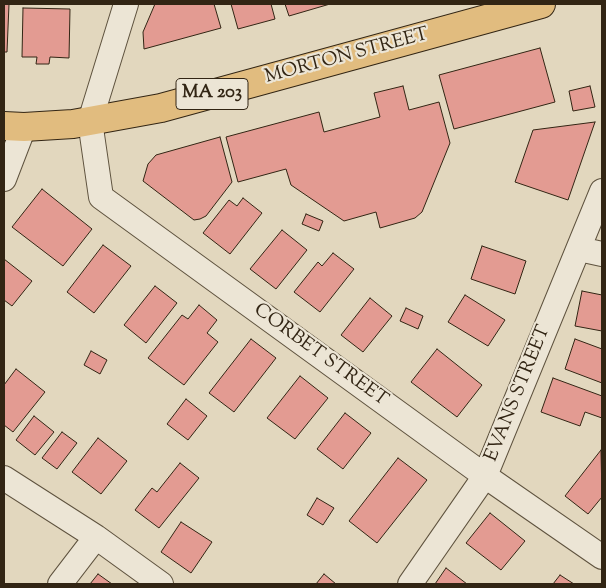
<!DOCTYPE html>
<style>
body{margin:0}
#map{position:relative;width:606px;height:588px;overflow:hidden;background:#e2d7be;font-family:"Sorts Mill Goudy",serif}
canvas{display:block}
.frame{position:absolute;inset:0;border:5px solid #322514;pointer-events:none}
</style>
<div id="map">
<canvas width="606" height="588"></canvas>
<div class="frame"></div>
</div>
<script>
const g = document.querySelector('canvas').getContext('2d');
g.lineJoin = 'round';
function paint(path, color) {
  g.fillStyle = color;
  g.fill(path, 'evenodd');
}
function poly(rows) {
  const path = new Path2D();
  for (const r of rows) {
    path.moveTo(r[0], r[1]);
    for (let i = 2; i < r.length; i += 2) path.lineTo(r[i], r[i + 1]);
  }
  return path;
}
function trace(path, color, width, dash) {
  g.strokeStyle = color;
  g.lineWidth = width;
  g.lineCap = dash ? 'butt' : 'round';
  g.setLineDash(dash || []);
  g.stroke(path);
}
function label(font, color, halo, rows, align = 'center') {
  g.font = font + ' "Sorts Mill Goudy",serif';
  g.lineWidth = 4.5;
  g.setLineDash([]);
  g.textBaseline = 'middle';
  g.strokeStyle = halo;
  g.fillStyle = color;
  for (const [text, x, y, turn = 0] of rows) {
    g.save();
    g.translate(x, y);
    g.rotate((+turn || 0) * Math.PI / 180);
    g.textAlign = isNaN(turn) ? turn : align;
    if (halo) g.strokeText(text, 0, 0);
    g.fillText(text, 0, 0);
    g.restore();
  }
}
const building = poly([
 [4,4,9,4,7,52,4,52,4,4],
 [155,4,214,4,221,28,144,49,143,32,155,4],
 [231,4,271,4,275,19,238,29,231,4],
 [285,4,330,4,289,16,285,4],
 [23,8,70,9,69,58,50,57,49,64,36,64,37,57,22,57,23,8],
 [540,48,555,102,454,129,439,75,540,48],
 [403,86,409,110,439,102,450,143,422,212,415,218,380,228,376,212,344,221,291,185,286,169,238,182,226,137,319,112,324,132,380,117,374,93,403,86],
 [590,86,595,107,573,111,569,91,590,86],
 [595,122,568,200,515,182,533,130,595,122],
 [220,137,232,182,206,216,200,219,194,220,190,217,143,181,148,164,156,155,220,137],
 [42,189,92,229,63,266,12,227,42,189],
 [243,198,262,213,230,254,203,233,229,200,237,206,243,198],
 [306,214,323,221,319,231,302,224,306,214],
 [282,230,307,250,276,289,250,269,282,230],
 [103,245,131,266,94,313,67,292,103,245],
 [482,246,526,261,515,294,471,279,482,246],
 [333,253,354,269,320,312,294,292,318,262,322,266,333,253],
 [4,259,32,281,12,306,4,300,4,259],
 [155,286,177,303,146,343,124,325,155,286],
 [582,291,602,295,602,331,575,326,582,291],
 [465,295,505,320,488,346,448,322,465,295],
 [370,298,392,316,363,352,341,335,370,298],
 [199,305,217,320,207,333,218,342,184,385,148,358,182,315,188,319,199,305],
 [406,308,423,316,418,329,400,321,406,308],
 [251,339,276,358,234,412,209,393,251,339],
 [575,339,602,349,602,383,565,369,575,339],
 [437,349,482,385,457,417,411,382,437,349],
 [91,351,107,360,100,374,84,365,91,351],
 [16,369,45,392,13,432,4,425,4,385,16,369],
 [300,376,328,398,295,439,267,418,300,376],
 [553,378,602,396,602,418,585,412,580,426,541,412,553,378],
 [186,399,207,416,188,440,167,424,186,399],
 [345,413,371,433,343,469,317,449,345,413],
 [34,416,54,432,35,455,16,440,34,416],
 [62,432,77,443,57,469,42,458,62,432],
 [98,438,127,461,101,494,72,472,98,438],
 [601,450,602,497,588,514,565,496,601,450],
 [398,458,427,480,377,543,349,521,398,458],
 [180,463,199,478,159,528,135,510,152,488,157,492,180,463],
 [317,498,334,508,323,525,307,515,317,498],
 [490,513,525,541,501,570,466,543,490,513],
 [181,522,212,542,191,573,161,552,181,522],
 [446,568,467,584,435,584,446,568],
 [98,574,112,584,90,584,98,574],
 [324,574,336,584,316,584,324,574],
 [560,575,574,584,553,584,560,575]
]);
const minor = poly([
 [126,4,90,121,101,197,485,476,602,557],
 [4,179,24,127],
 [579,249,602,254],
 [4,478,96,537,161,584],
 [60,584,96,537],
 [410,584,485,476,602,191]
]);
const trunk = poly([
 [4,126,24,127,73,124,161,108,541,4]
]);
const shields = [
 [212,94,72]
];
const shieldNames = [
 ["MA 203",212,94]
];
const streetNames = [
 ["MORTON STREET",347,57,-15],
 ["CORBET STREET",320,356,36],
 ["EVANS STREET",519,394,-68]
];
paint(building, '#e39b92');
trace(building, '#322514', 1);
trace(minor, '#5e523e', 26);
trace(trunk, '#322514', 30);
trace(minor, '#ece5d5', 24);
trace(trunk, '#e1bc7f', 28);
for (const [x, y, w] of shields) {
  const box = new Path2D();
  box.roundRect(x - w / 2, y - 15.5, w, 31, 4);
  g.fillStyle = '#ece5d5';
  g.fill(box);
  trace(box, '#322514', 1);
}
label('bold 18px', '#322514', null, shieldNames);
label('19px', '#322514', '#ece5d5', streetNames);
</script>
